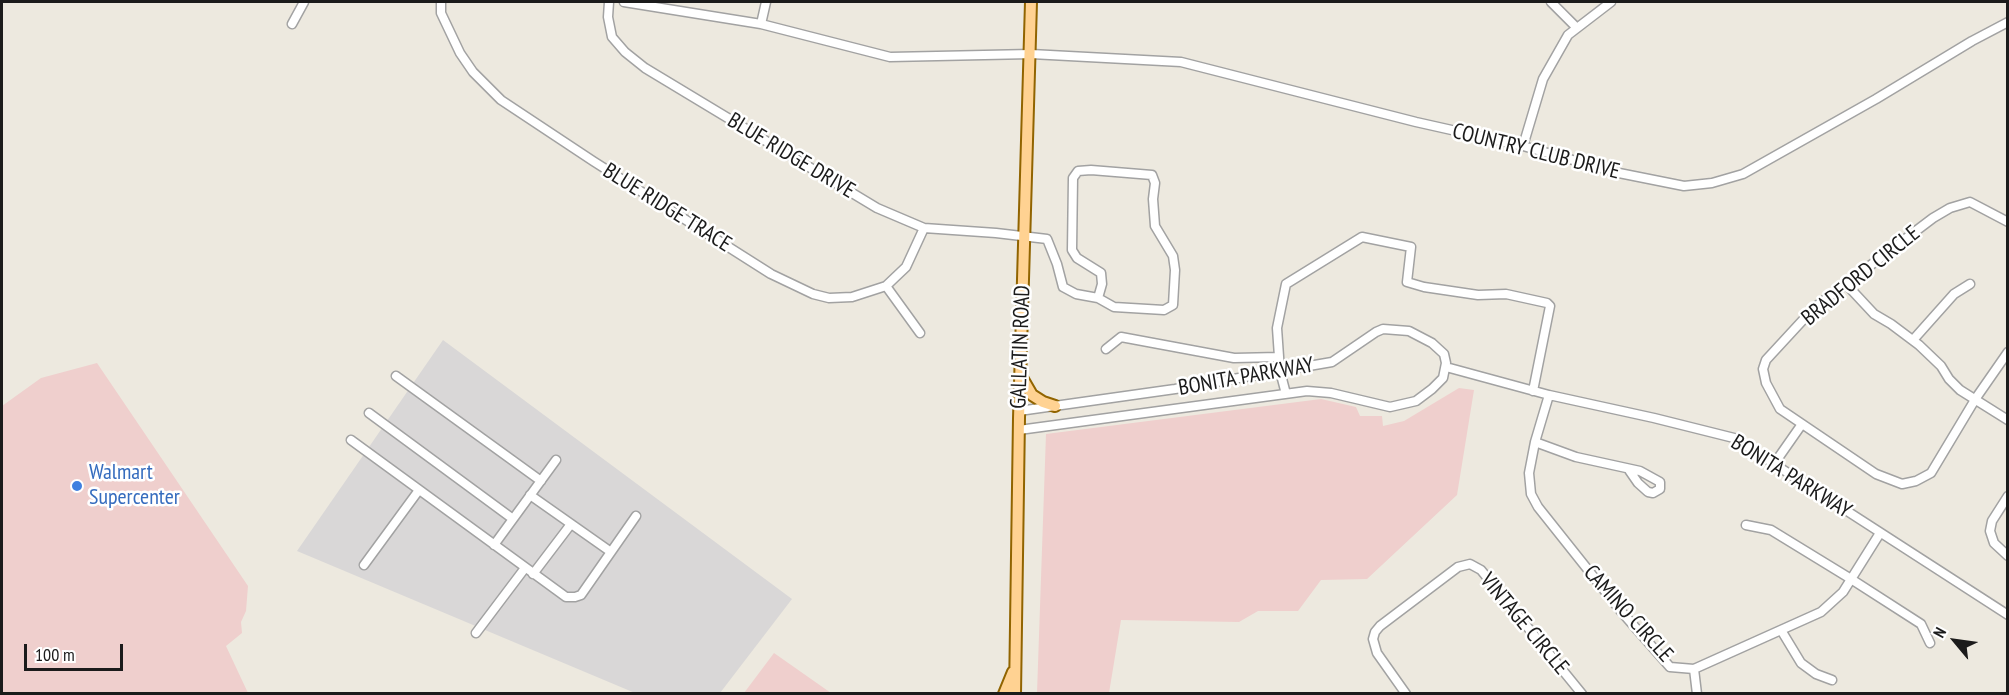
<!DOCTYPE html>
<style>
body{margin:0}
#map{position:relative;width:2009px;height:695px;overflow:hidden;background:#ede9df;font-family:"PT Sans Narrow",sans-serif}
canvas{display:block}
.frame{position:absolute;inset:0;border:3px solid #1b1b1b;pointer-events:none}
.north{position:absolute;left:1925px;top:611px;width:60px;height:60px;-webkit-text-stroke:4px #fff;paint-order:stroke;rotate:299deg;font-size:16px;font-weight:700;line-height:24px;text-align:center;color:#1b1b1b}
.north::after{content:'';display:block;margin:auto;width:21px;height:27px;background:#1b1b1b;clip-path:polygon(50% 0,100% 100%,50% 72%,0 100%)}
.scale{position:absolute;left:24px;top:644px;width:99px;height:27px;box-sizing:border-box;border:3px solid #1b1b1b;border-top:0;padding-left:8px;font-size:18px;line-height:21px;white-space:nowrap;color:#1b1b1b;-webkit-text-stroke:4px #fff;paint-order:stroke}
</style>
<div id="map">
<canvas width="2009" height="695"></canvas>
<div class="frame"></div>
<div class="north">N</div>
<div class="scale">100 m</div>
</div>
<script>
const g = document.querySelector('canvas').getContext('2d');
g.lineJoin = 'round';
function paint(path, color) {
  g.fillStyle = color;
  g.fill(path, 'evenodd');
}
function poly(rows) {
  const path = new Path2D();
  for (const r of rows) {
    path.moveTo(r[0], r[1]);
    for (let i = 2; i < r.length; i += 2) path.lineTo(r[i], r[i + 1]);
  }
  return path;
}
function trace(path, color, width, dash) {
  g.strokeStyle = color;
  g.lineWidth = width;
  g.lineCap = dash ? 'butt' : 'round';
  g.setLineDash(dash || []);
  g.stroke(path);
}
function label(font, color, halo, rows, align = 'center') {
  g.font = font + ' "PT Sans Narrow",sans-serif';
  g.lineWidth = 5;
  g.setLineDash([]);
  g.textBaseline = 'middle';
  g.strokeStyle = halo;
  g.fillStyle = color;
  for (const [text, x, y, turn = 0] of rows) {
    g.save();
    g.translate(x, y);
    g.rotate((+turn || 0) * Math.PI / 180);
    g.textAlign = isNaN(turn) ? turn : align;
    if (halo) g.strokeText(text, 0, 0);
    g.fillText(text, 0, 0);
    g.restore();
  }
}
const residential = poly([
 [443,340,792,599,720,693,635,693,297,551]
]);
const commercial = poly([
 [97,363,248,586,246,611,241,622,242,633,226,646,248,693,2,693,2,406,41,378],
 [1459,388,1474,390,1457,495,1367,579,1321,580,1298,611,1258,611,1239,622,1121,620,1109,693,1037,693,1046,434,1321,399,1356,407,1360,416,1382,416,1383,426,1404,421],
 [774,653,831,693,744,693]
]);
const minor = poly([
 [441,2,441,13,460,53,473,72,501,100,593,161,771,274,813,294,829,298,852,297,886,286,906,267,924,228],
 [609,2,608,17,612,37,625,52,645,68,877,208,924,228,996,233,1047,239,1057,264,1063,287,1076,294,1098,298,1102,284,1101,273,1077,258,1072,250,1073,178,1078,171,1091,170,1152,175,1155,183,1153,199,1155,226,1173,256,1175,270,1173,305,1164,310,1114,307,1098,298],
 [624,2,761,24,890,57,1031,54,1181,62,1416,122,1523,146,1619,173,1684,186,1712,183,1743,174,1876,99,1972,41,2008,22],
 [1551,2,1577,28],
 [292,24,304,2],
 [761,24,766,2],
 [1523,146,1543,79,1568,35,1611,2],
 [2008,222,1970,202,1950,208,1933,218,1814,308,1766,360,1763,369,1766,383,1780,409,1876,474,1902,484,1916,481,1931,473,1976,398,2008,352],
 [1846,284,1874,314,1891,324,1919,345,1941,366,1949,379,1960,390,2008,420],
 [886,286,920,333],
 [1913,340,1954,294,1970,284],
 [1106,349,1121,337,1234,358,1279,357],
 [1446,367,1549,395,1654,418,1734,438,2008,615],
 [396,376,541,481],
 [1286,394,1280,371,1277,328,1286,284,1362,237,1411,247,1407,282,1424,287,1478,295,1506,294,1547,303,1550,306,1533,391],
 [1549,395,1535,442,1529,473,1531,494,1538,507,1620,610,1670,667,1694,669,1821,612,1843,592,1880,533],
 [369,413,513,519],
 [1019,430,1307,391,1331,393,1390,407,1416,401,1432,389,1443,378,1446,363,1444,354,1432,343,1409,331,1383,329,1376,332,1332,362,1175,389,1019,411],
 [351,440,566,597,575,597,581,595,636,516],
 [1535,442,1576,457,1640,471,1660,482,1660,489,1653,493,1648,492,1638,483,1629,470],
 [1774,464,1802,424],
 [530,495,611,552],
 [2008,496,1992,521,1990,531,1994,543,2008,556],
 [1746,525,1771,530,1851,579,1921,624,1930,643],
 [494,545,556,460],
 [364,565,419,490],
 [533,574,571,524],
 [1781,630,1801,663,1816,674,1832,680],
 [476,633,525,568],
 [1694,669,1697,694],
 [1406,694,1377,653,1373,639,1375,632,1380,626,1458,567,1470,564,1481,570,1582,694]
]);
const major = poly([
 [1021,376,1032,395,1043,402,1055,406],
 [1004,694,1013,672],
 [1015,694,1019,418,1031,2]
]);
const markers = [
 [77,486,6,"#3f7fe0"]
];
const streetNames = [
 ["COUNTRY CLUB DRIVE",1536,152,14],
 ["BLUE RIDGE DRIVE",791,156,31],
 ["BLUE RIDGE TRACE",667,208,32],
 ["BRADFORD CIRCLE",1861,276,-39],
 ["GALLATIN ROAD",1021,347,-88],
 ["BONITA PARKWAY",1246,377,-10],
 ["BONITA PARKWAY",1791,477,32],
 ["CAMINO CIRCLE",1628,614,48],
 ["VINTAGE CIRCLE",1524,624,50]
];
const shopNames = [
 ["Walmart",89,473],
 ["Supercenter",89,498]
];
paint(residential, '#d9d7d7');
paint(commercial, '#efcfcd');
trace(minor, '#a2a2a2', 11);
trace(major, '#916400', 14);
trace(minor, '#fff', 8);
trace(major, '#ffd292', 10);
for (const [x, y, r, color] of markers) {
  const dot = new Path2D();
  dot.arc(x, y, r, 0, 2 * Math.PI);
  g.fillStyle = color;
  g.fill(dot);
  trace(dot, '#fff', 2);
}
label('22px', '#1b1b1b', '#fff', streetNames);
label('22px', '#366cbe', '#fff', shopNames, 'left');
</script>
